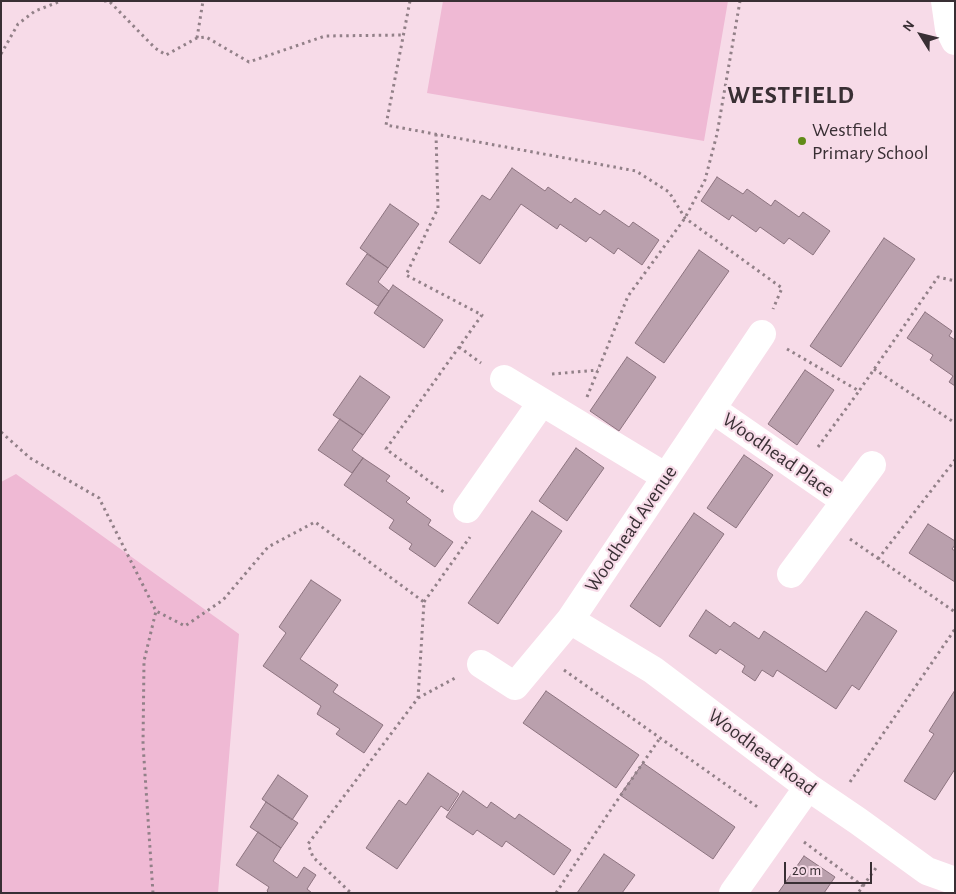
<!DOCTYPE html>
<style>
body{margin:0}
#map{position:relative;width:956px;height:894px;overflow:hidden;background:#f7dbe8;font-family:"Alegreya Sans",sans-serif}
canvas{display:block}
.frame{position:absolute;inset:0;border:2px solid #392f34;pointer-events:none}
.north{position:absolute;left:896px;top:10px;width:50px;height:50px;-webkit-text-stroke:4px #f7dbe8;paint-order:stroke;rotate:306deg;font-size:14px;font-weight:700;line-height:20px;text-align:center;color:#392f34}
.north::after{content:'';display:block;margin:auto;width:18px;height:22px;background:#392f34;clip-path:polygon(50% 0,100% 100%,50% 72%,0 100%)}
.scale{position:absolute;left:784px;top:862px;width:88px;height:22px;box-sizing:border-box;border:2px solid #392f34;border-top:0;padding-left:6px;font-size:15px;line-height:18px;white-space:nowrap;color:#392f34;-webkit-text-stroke:4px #f7dbe8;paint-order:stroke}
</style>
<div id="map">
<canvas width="956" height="894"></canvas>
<div class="frame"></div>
<div class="north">N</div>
<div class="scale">20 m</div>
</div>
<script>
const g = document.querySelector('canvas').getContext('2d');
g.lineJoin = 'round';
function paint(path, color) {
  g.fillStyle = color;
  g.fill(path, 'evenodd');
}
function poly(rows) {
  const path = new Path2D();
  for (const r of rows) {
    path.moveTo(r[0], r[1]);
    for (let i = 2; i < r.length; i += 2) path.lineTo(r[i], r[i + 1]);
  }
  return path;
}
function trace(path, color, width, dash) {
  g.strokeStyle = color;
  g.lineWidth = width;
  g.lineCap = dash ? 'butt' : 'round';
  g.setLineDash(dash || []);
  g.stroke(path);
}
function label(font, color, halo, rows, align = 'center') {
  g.font = font + ' "Alegreya Sans",sans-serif';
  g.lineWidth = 4.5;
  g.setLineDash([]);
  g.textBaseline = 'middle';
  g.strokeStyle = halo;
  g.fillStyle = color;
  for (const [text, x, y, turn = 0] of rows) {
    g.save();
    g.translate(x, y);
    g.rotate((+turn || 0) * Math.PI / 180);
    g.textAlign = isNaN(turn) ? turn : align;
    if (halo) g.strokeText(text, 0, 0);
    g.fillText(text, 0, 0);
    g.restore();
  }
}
const green = poly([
 [443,1,728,1,704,141,427,93],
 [16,474,239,634,218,893,1,893,1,482]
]);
const building = poly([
 [512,168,545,191,548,187,571,203,575,198,600,215,604,210,629,227,633,222,659,240,642,265,618,248,614,254,590,237,586,242,560,224,557,229,521,204,480,264,449,242,482,195,490,200,512,168],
 [717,177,743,194,747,189,771,206,775,200,799,217,803,212,830,231,813,255,789,238,784,244,760,227,756,232,732,215,729,220,701,201,717,177],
 [390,204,419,224,388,268,360,248,390,204],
 [884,238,915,259,841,367,810,346,884,238],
 [699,250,729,271,664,363,635,343,699,250],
 [367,254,388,268,378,282,389,291,378,306,346,284,367,254],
 [393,285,443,320,424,348,374,313,393,285],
 [925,312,952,331,949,336,955,340,955,386,949,382,953,376,930,360,933,355,907,338,925,312],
 [627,357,656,377,619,431,590,411,627,357],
 [805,370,834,390,797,445,768,424,805,370],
 [360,376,390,397,363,435,333,415,360,376],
 [340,419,363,435,352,450,363,458,352,473,318,450,340,419],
 [576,448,604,468,567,521,539,501,576,448],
 [744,455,773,475,736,528,707,508,744,455],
 [363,458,390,476,386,481,410,498,406,502,431,520,428,525,453,542,435,567,409,549,412,544,389,528,394,520,344,485,363,458],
 [532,511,562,531,498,624,468,603,532,511],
 [694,513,724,534,660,627,630,606,694,513],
 [928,524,955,541,955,545,952,549,955,551,955,582,909,553,928,524],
 [311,580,341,600,300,659,338,685,333,692,383,725,364,753,336,734,340,729,317,714,321,706,263,666,286,633,279,627,311,580],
 [706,610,730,627,734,622,759,639,764,631,826,672,866,611,897,631,859,690,852,685,836,709,777,670,773,677,762,670,755,681,742,672,745,666,720,649,716,654,689,636,706,610],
 [955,690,955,769,935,800,904,781,934,734,929,731,955,690],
 [546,691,639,755,616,788,523,723,546,691],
 [643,763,735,827,713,859,620,795,643,763],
 [428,773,459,794,448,811,441,806,397,869,366,848,399,800,406,805,428,773],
 [278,775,308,796,292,820,262,799,278,775],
 [463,791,487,808,491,802,515,819,519,814,571,850,554,875,506,841,502,847,477,830,473,835,446,817,463,791],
 [266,802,298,823,281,848,250,827,266,802],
 [258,832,281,848,273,861,297,878,304,867,316,875,307,889,312,893,269,893,267,891,269,887,236,865,258,832],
 [604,854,635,875,622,893,577,893,604,854],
 [804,856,835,877,824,893,778,893,804,856]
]);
const path = poly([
 [104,1,109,1,155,48,166,55,197,38,206,37,249,62,325,36,403,35],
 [410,1,386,125,636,171,669,192,685,218,782,288,773,309],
 [197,38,203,1],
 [1,54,18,24,35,11,61,1],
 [436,134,438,208,406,275,482,315,386,449,445,493],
 [459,347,481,363],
 [787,349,859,391,938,277,955,281],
 [874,369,955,423],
 [552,374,598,370],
 [587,397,628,296,685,218,705,180,717,134,740,1],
 [1,432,30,458,99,498,156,611,185,626,223,600,268,547,315,522,424,602,418,698,308,844,313,857,351,893],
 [818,447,859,391],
 [850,539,955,612],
 [878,559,955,460],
 [424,602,470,537],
 [564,670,759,808],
 [418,698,457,677],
 [850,782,955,629],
 [804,842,863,886,858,893],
 [863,886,876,868],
 [153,893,143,744,144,661,156,611],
 [556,893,610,811,660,738]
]);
const minor = poly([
 [945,1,949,29,955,41],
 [504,379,666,477],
 [712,409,845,501],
 [467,509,542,402],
 [791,574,872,465],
 [570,620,653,670,808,787,858,821,927,871,955,881],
 [481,664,515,686,570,620,762,334],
 [733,893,808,787]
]);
const markers = [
 [802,141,5,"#618b18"]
];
const poiNames = [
 ["Westfield",812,130],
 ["Primary School",812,153]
];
const streetNames = [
 ["Woodhead Place",778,455,35],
 ["Woodhead Avenue",631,529,-56],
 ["Woodhead Road",762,752,37]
];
const districtNames = [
 ["WESTFIELD",791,95]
];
paint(green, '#efb9d4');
paint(building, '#baa0ad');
trace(building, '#8c737f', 1);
trace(path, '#928088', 3, [2.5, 4]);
trace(minor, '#fff', 28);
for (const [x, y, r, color] of markers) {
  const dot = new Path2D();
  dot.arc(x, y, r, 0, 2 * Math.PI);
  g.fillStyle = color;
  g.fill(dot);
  trace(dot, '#f7dbe8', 2);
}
label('20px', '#392f34', '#f7dbe8', poiNames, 'left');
label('20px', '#392f34', '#f7dbe8', streetNames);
g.letterSpacing = '1px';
label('bold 25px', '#392f34', '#f7dbe8', districtNames);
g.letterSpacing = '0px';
</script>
